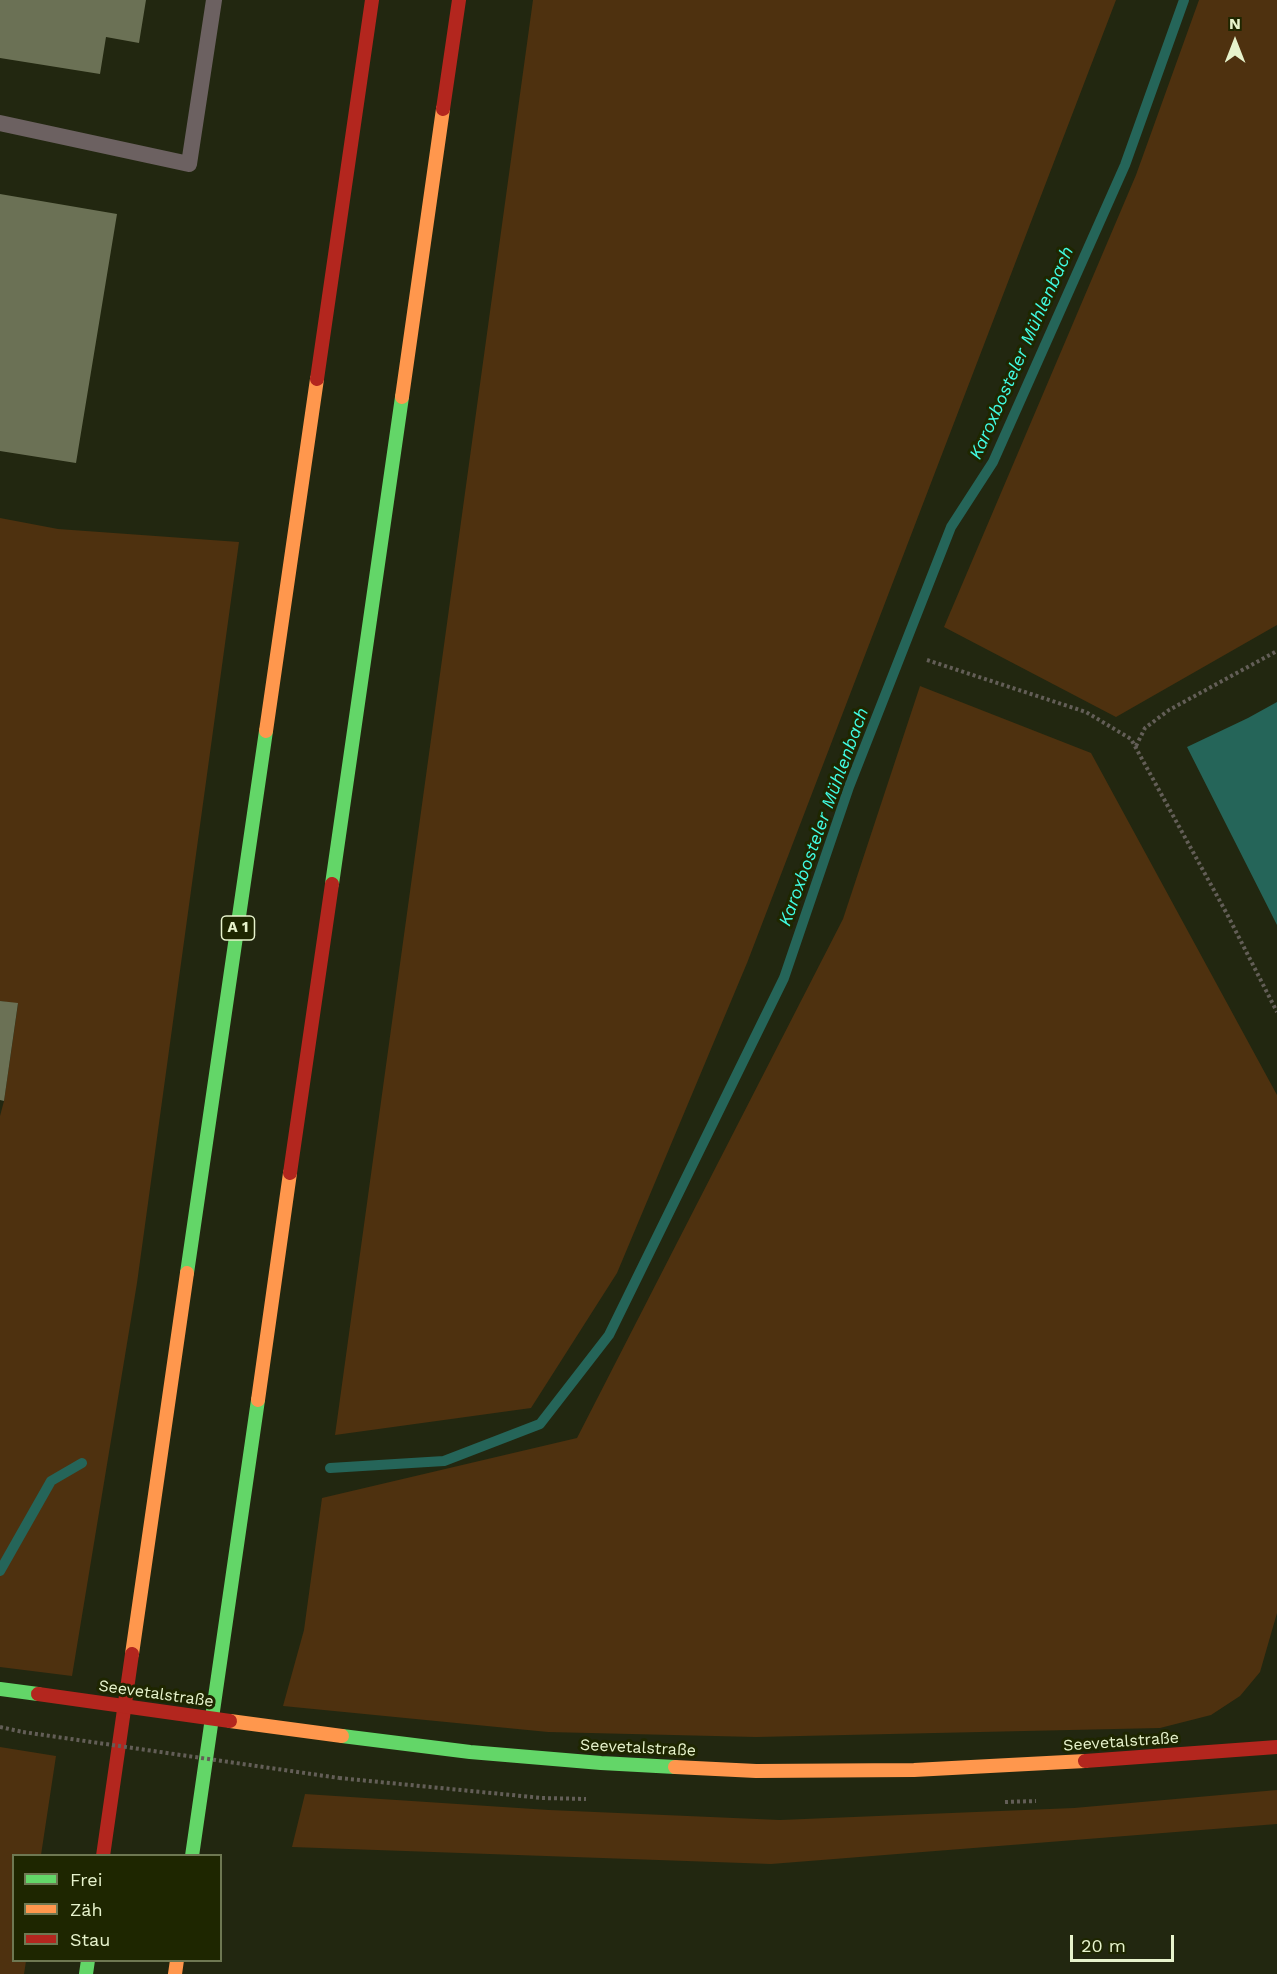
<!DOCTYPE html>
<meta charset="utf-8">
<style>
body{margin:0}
#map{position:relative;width:1277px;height:1974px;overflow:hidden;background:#222710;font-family:"Work Sans",sans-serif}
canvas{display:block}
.legend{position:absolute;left:12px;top:1854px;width:210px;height:108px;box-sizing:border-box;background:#1e2600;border:2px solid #6e7852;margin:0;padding:8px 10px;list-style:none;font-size:18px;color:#e7f3cc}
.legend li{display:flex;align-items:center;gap:12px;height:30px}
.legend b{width:30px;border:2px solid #6e7852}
.north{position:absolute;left:1205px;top:12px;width:60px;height:60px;-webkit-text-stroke:4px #1e2600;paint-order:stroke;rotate:0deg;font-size:16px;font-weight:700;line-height:24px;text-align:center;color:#e7f3cc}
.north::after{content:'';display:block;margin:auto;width:21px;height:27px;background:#e7f3cc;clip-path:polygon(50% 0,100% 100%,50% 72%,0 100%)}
.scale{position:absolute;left:1070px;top:1935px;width:104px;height:27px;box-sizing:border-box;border:3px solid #e7f3cc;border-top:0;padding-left:8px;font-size:18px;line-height:21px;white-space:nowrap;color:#e7f3cc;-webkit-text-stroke:4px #1e2600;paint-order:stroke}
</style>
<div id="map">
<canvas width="1277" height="1974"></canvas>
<ul class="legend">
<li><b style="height:8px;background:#63d668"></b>Frei</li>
<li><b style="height:8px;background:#ff974d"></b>Zäh</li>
<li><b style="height:8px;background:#b3261e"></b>Stau</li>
</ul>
<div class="north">N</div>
<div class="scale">20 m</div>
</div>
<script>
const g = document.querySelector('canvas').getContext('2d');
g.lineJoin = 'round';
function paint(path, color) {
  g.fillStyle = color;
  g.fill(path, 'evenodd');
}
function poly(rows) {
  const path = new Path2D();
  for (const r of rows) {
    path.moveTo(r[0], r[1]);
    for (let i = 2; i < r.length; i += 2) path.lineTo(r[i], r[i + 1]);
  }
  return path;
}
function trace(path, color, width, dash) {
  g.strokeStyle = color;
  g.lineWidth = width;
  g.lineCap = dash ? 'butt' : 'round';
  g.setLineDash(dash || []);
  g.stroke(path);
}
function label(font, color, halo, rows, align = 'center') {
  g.font = font + ' "Work Sans",sans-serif';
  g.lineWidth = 6;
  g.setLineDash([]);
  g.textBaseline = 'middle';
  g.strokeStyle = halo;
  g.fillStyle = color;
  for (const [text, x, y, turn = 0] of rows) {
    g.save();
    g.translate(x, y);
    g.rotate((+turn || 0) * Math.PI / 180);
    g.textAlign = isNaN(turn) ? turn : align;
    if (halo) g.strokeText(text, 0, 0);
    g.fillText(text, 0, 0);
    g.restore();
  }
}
const green = poly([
 [533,0,1116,0,747,963,617,1273,531,1408,335,1435],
 [1199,0,1277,0,1277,625,1116,717,944,627,1136,175],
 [0,518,58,529,239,542,137,1283,72,1676,0,1667,0,1116,4,1101,18,1004,0,1001],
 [920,686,1091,753,1277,1095,1277,1613,1260,1672,1240,1696,1211,1715,1160,1728,756,1737,548,1732,283,1706,304,1630,322,1498,577,1438,843,919],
 [0,1747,56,1756,41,1855,14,1856,14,1960,26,1961,24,1974,0,1974],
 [1277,1790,1277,1824,771,1864,292,1847,305,1794,549,1810,780,1820,1074,1808]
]);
const water = poly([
 [1277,702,1277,925,1187,747,1248,718]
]);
const stream = poly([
 [330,1468,444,1461,540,1424,609,1335,784,978,849,787,951,527,993,462,1125,165,1184,0],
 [0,1571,51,1481,82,1463]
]);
const building = poly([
 [0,0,146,0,139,43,106,37,100,74,0,58],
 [0,194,117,214,76,463,0,451],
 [0,1001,18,1003,4,1101,0,1100]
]);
const path = poly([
 [927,660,1086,712,1131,739,1227,914,1277,1012],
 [1136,746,1145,728,1169,710,1277,651],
 [0,1727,23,1732],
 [339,1778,542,1798,586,1799],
 [1005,1802,1036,1801]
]);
const lane = poly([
 [0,123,189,164,214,0]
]);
const fast = poly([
 [332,884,402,397],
 [187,1273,266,731],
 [0,1689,38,1694],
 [342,1736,470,1752,601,1763,675,1767],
 [192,1856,258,1400],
 [86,1974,88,1960]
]);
const slow = poly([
 [402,397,443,109],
 [266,731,317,379],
 [258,1400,290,1173],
 [132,1654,187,1273],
 [675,1767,756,1771,914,1770,1085,1761],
 [175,1974,177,1960]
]);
const jam = poly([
 [443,109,459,0],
 [317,379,372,0],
 [290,1173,332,884],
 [1085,1761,1277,1747],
 [103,1856,132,1654]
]);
const pathBridge = poly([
 [23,1732,339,1778]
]);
const slowBridge = poly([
 [230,1721,342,1736]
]);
const jamBridge = poly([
 [38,1694,230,1721]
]);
const shields = [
 [238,928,33]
];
const shieldNames = [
 ["A 1",238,928]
];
const streetNames = [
 ["Seevetalstraße",156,1694,8],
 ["Seevetalstraße",1121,1742,-4],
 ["Seevetalstraße",638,1748,3]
];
const waterNames = [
 ["Karoxbosteler Mühlenbach",1022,353,-66],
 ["Karoxbosteler Mühlenbach",824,817,-70]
];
paint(green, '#4e310f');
paint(water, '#256559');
trace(stream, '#256559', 10);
paint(building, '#6b7155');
trace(path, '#635e57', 4, [3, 3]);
trace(lane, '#6c6161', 16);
trace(fast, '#63d668', 14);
trace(slow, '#ff974d', 14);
trace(jam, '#b3261e', 14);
trace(pathBridge, '#635e57', 4, [3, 3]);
trace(slowBridge, '#ff974d', 14);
trace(jamBridge, '#b3261e', 14);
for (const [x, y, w] of shields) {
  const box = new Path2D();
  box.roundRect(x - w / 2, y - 12, w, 24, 4.5);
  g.fillStyle = '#1e2600';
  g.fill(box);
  trace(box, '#e7f3cc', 1.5);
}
label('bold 15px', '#e7f3cc', null, shieldNames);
label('16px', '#e7f3cc', '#1e2600', streetNames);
label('italic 18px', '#41fce2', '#1e2600', waterNames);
</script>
